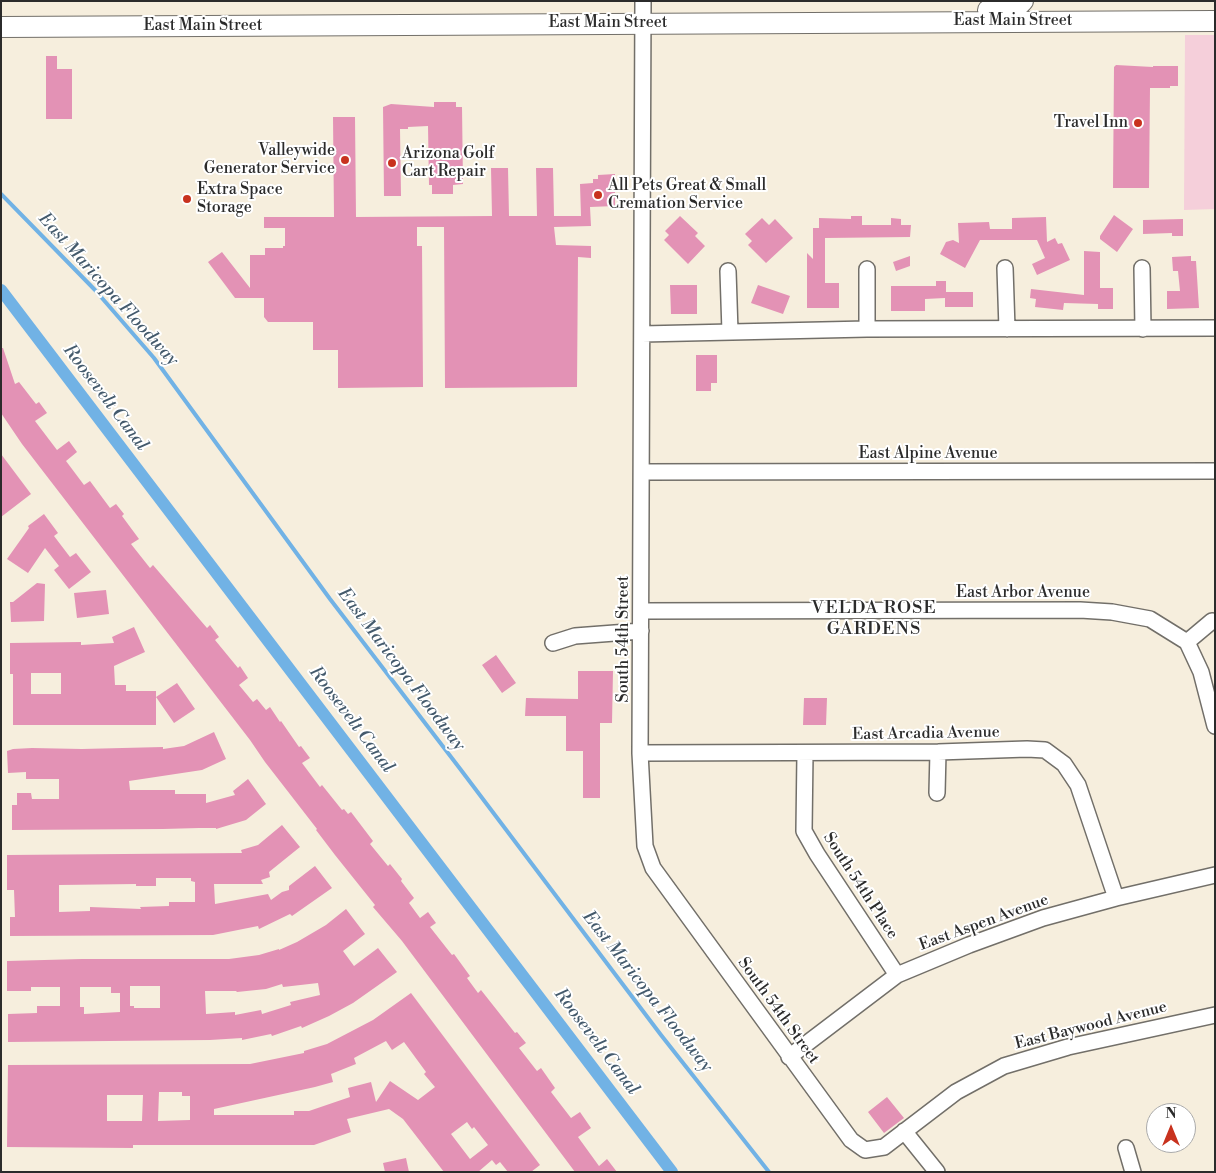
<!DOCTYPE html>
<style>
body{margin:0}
#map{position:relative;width:1216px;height:1173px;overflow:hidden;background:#f6eedd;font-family:"Libre Bodoni",serif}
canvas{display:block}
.frame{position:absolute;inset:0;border:2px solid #2b2b2b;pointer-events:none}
.north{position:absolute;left:1146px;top:1103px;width:50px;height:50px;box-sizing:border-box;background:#fff;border:1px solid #aaa;border-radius:50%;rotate:0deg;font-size:14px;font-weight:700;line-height:20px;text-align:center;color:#2b2b2b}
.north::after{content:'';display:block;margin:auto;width:18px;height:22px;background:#c8321e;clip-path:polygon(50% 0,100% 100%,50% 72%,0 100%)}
</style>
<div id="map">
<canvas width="1216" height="1173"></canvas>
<div class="frame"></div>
<div class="north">N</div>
</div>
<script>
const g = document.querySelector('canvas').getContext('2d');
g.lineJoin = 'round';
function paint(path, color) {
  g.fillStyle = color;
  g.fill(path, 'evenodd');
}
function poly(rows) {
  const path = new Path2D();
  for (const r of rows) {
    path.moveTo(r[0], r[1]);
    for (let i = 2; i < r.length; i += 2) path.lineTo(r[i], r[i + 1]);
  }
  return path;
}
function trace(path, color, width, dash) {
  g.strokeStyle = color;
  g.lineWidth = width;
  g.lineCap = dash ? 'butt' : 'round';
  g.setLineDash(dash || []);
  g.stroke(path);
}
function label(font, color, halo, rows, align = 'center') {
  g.font = font + ' "Libre Bodoni",serif';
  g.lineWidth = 4;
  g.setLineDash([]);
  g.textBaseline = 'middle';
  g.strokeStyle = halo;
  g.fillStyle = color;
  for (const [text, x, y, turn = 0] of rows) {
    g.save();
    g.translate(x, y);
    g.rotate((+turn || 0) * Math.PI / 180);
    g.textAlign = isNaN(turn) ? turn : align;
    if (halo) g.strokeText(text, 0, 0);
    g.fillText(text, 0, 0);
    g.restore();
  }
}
const built = poly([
 [1185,35,1215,35,1215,209,1184,210]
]);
const stream = poly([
 [1,194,95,290,154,358,330,599,461,770,661,1035,769,1172]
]);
const canal = poly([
 [1,290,672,1172]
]);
const building = poly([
 [46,56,57,56,57,69,72,69,72,119,46,119],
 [1116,65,1153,67,1153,66,1178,66,1178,86,1170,86,1170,88,1150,88,1149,188,1113,188,1114,67],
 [434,102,456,102,456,107,462,107,463,184,453,185,453,194,432,194,432,185,429,185,428,126,408,127,408,129,400,129,401,196,384,196,383,107,391,104,434,107],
 [333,117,355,117,356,217,492,216,491,168,508,168,509,216,537,216,536,168,553,168,554,216,581,216,580,184,593,183,593,179,598,179,598,175,615,174,615,206,590,207,591,226,554,227,556,245,591,246,591,258,578,257,577,387,445,388,444,227,417,227,417,246,422,246,423,387,338,388,338,350,313,350,313,322,268,322,264,317,264,298,235,298,208,262,222,252,250,288,250,255,265,255,265,248,283,248,283,246,285,246,285,228,264,228,264,217,334,217],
 [1114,215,1133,229,1117,252,1100,239,1100,236],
 [680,216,698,233,695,236,705,246,688,264,664,240,669,235,665,231],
 [851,216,862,216,862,225,891,225,891,218,901,219,901,225,911,225,910,237,825,238,825,283,839,283,839,308,807,308,807,253,813,259,813,228,819,228,819,218,851,219],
 [1046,217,1047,242,1055,238,1058,244,1062,243,1070,260,1037,275,1032,264,1045,258,1037,240,980,240,965,268,940,254,946,242,953,240,959,243,958,223,989,222,990,229,1012,229,1012,218],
 [762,218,769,225,775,219,793,238,766,263,748,245,752,241,745,234],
 [1183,219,1183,236,1172,236,1172,233,1143,234,1143,220],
 [1084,251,1100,252,1100,288,1113,288,1113,309,1098,309,1098,304,1064,303,1063,310,1035,307,1036,299,1030,298,1031,289,1084,295],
 [910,256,910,266,896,271,893,262],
 [1191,256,1191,261,1196,261,1199,308,1167,309,1167,291,1180,291,1178,271,1173,271,1172,257],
 [936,281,946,281,946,292,973,292,973,307,945,307,945,298,925,299,925,311,891,311,891,286,936,286],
 [670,285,697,285,697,314,671,314],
 [758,285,790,296,783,314,751,303],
 [1,348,3,348,15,384,19,382,36,404,39,402,47,413,35,421,57,450,69,441,77,452,66,461,84,485,90,481,110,508,116,504,124,514,122,516,139,539,131,544,150,568,153,565,207,628,210,625,219,637,215,640,238,668,240,666,248,678,239,685,253,702,257,699,266,710,270,707,280,722,281,721,299,747,301,746,310,758,302,763,320,787,322,785,342,810,344,809,348,814,351,812,373,841,370,844,388,866,390,864,402,879,401,881,414,898,409,903,420,918,428,912,436,923,430,927,452,955,454,954,470,976,467,978,478,993,481,990,515,1033,517,1032,526,1043,519,1048,537,1071,541,1068,555,1088,551,1092,571,1118,580,1112,591,1128,578,1137,599,1166,607,1159,617,1172,575,1172,402,941,373,907,375,905,335,855,316,830,317,829,265,762,250,740,22,444,1,413],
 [696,355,717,355,717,383,711,383,711,391,696,391],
 [1,454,31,494,1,517],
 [44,514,58,533,54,536,70,557,76,553,91,572,69,589,54,570,59,566,45,548,28,573,7,559,29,528,28,526],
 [37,583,45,584,44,621,11,622,10,602,13,602],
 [106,590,109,614,77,618,74,593],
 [134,627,145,652,114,666,115,685,126,685,126,691,156,691,156,725,13,725,13,674,10,674,10,643,81,642,81,645,114,643,112,637],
 [31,673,61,673,61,694,31,694],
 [496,655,516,683,502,693,482,665],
 [578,671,613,671,612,723,600,723,600,798,583,798,583,751,566,751,566,716,525,716,526,698,578,699],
 [177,683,195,709,174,723,156,697],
 [804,698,827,698,826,725,803,725],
 [214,732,226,759,202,770,129,781,130,790,175,790,175,794,206,794,206,803,235,795,233,791,248,779,266,804,246,820,216,829,216,828,199,828,163,829,12,830,12,805,17,805,17,793,31,793,32,799,59,799,59,779,26,779,26,772,8,773,7,751,13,749,32,748,82,749,163,747,163,749,184,746],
 [282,825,300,847,269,872,270,877,261,880,263,884,214,884,215,904,268,894,271,900,282,892,289,890,289,886,315,866,332,888,292,916,290,914,259,929,258,926,213,935,10,936,10,917,15,917,14,890,7,890,7,855,242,853,241,850,258,845],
 [156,878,191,878,191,881,195,882,195,902,169,902,169,906,140,907,141,909,90,907,90,911,59,912,59,885,136,884,136,886,156,886],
 [346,909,365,934,343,951,354,966,378,948,397,972,353,1003,329,1016,302,1028,301,1026,272,1036,271,1034,242,1040,242,1038,210,1040,8,1042,8,1014,37,1013,37,1006,60,1006,60,987,31,987,31,991,7,991,7,961,82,959,229,959,259,955,279,949,279,950,297,942,326,925],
 [318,983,320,995,290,1002,291,1005,262,1014,261,1010,235,1015,235,1012,206,1014,205,991,236,991,237,992,266,989,282,984,283,987],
 [130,986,160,986,160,1008,134,1008,134,1006,130,1006],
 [80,987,111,987,111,993,120,993,120,1012,84,1014,84,1007,80,1007],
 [411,993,540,1165,531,1172,508,1172,500,1162,496,1165,492,1160,478,1172,444,1172,403,1119,389,1109,347,1119,351,1132,314,1145,133,1145,133,1148,7,1147,8,1065,250,1064,304,1053,304,1051,327,1044,373,1020],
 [386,1041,392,1050,404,1042,426,1072,424,1074,435,1087,418,1100,390,1081,376,1102,371,1082,348,1088,350,1097,309,1111,294,1111,294,1115,214,1115,214,1109,315,1087,333,1082,331,1074,356,1064,354,1058],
 [159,1092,182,1092,182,1096,190,1096,190,1120,158,1121],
 [107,1095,143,1095,142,1121,107,1121],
 [467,1122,472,1129,474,1127,488,1145,470,1159,451,1134],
 [887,1097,904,1118,884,1133,868,1112],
 [406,1158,409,1172,385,1172,383,1163]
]);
const minor = poly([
 [643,1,640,753,645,846,653,868,851,1140,865,1150,884,1147,956,1092,1004,1066,1068,1047,1215,1015],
 [1005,268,1007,329],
 [1142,268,1143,329],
 [867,269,867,329],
 [728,271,730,332],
 [642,334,867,329,1215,328],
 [642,472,1215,471],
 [642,611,1080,610,1112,612,1150,619,1187,642,1201,672,1215,726],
 [1187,642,1212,621],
 [553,643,575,636,641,631],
 [640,753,938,752,1027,749,1045,750,1064,764,1078,785,1116,898],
 [805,753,804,831,817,854,897,975],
 [937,793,938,752],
 [789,1057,897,975,969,945,1043,918,1116,898,1215,875],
 [904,1131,937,1172],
 [1126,1148,1133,1172]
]);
const major = poly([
 [988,10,1012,8,1018,6,1023,1],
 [1,27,1215,21]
]);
const markers = [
 [1138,123,5,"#c8321e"],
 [345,160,5,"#c8321e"],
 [392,163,5,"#c8321e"],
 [598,195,5,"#c8321e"],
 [187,199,5,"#c8321e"]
];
const streetNames = [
 ["East Main Street",1013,21],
 ["East Main Street",608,23],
 ["East Main Street",203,26],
 ["East Alpine Avenue",928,454],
 ["East Arbor Avenue",1023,593],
 ["South 54th Street",624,639,-90],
 ["East Arcadia Avenue",926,734,-1],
 ["South 54th Place",860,886,57],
 ["East Aspen Avenue",984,923,-20],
 ["South 54th Street",778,1011,54],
 ["East Baywood Avenue",1091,1026,-14]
];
const poiNames = [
 ["Travel Inn",1128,123,"right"],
 ["Valleywide",335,151,"right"],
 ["Generator Service",335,169,"right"],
 ["Arizona Golf",402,154],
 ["Cart Repair",402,172],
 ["All Pets Great & Small",608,186],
 ["Cremation Service",608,204],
 ["Extra Space",197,190],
 ["Storage",197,208]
];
const waterNames = [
 ["East Maricopa Floodway",108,290,48],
 ["Roosevelt Canal",105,398,53],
 ["East Maricopa Floodway",401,670,53],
 ["Roosevelt Canal",351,720,53],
 ["East Maricopa Floodway",647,992,52],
 ["Roosevelt Canal",596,1042,53]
];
const neighbourhoodNames = [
 ["VELDA ROSE",874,609],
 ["GARDENS",874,630]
];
paint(built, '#f5cfda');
trace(stream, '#71b2e5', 4);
trace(canal, '#71b2e5', 12);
paint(building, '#e392b5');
trace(minor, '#726f69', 18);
trace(major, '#726f69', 22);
trace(minor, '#fff', 15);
trace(major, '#fff', 20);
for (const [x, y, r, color] of markers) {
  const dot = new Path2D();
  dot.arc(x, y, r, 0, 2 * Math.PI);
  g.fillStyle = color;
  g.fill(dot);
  trace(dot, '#fff', 2);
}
label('16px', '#2b2b2b', '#fff', streetNames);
label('16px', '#2b2b2b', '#fff', poiNames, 'left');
label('italic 18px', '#445a6c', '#fff', waterNames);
g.letterSpacing = '1px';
label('18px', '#2b2b2b', '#fff', neighbourhoodNames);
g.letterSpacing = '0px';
</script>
